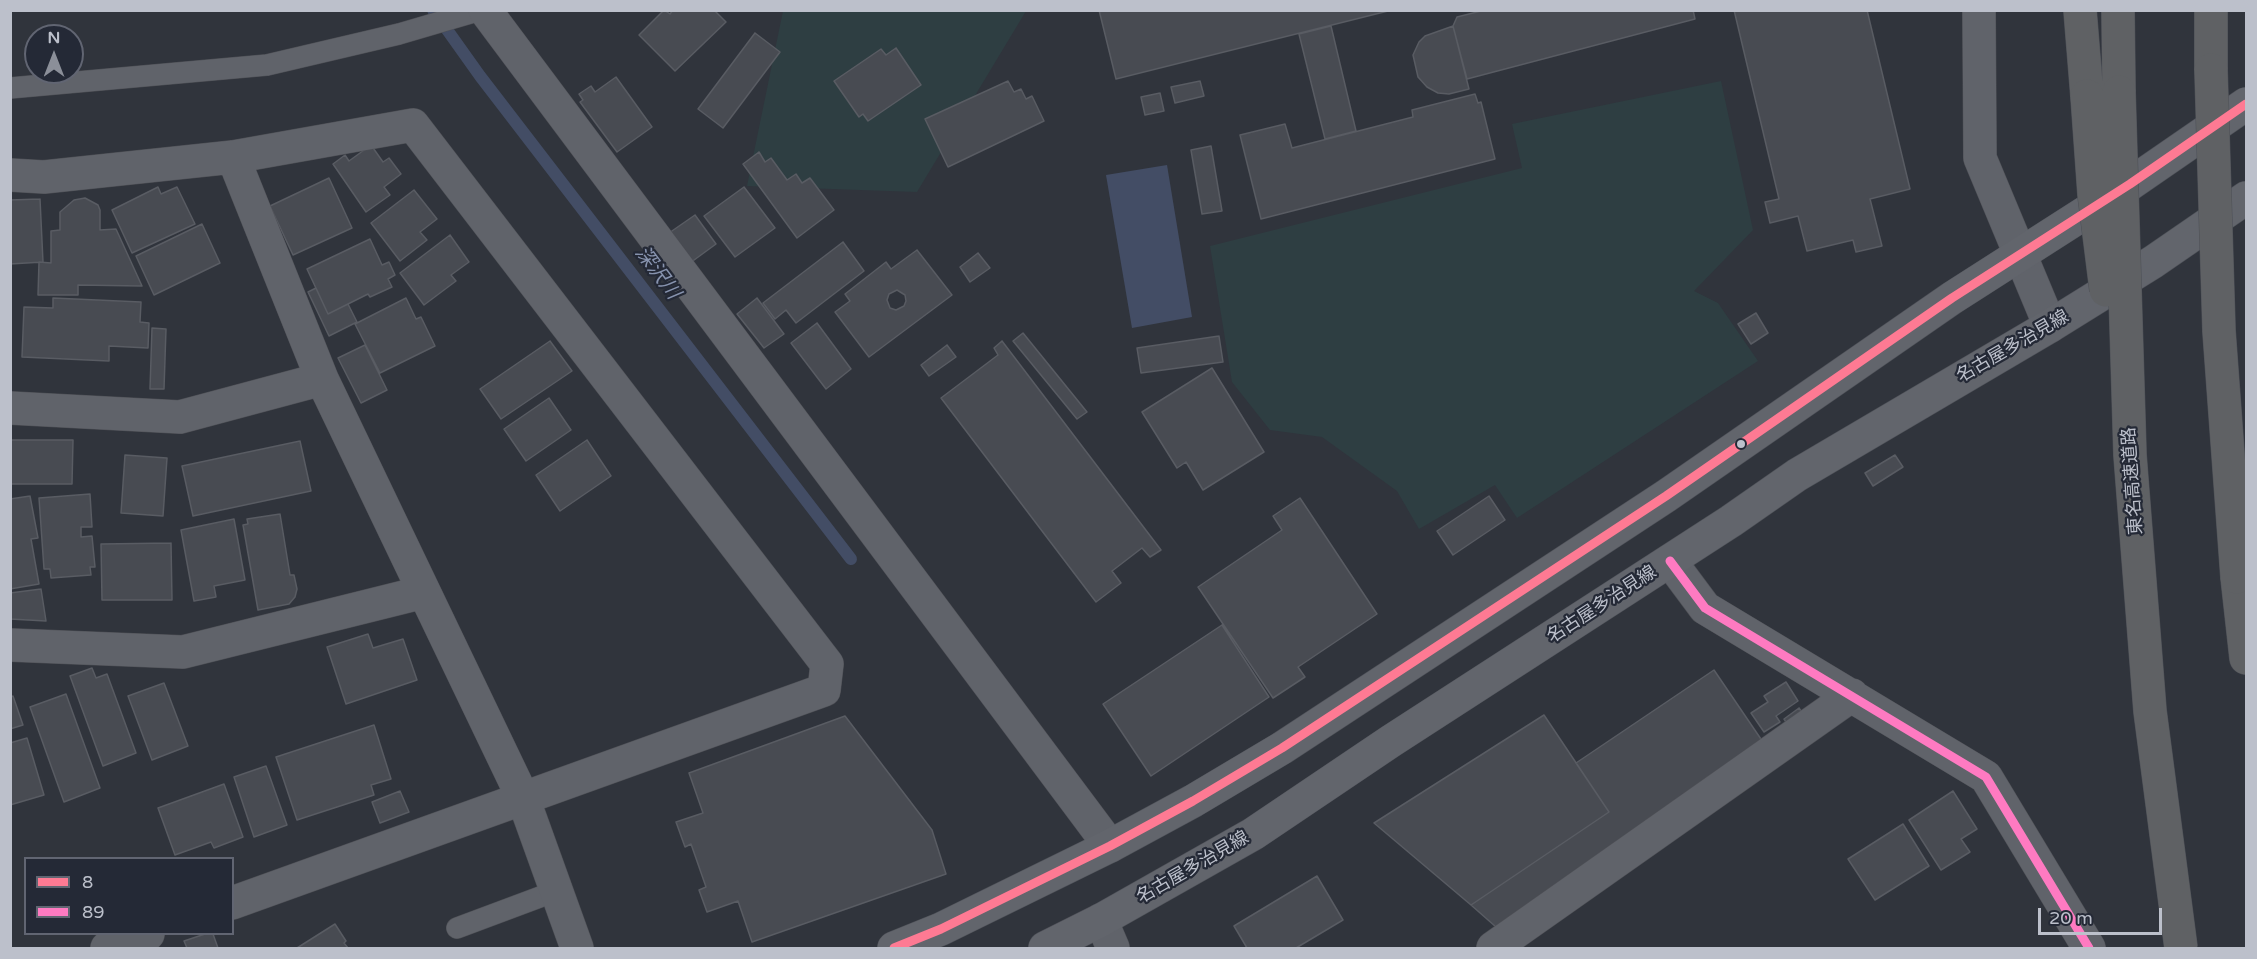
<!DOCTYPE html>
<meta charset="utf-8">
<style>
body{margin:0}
#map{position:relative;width:2257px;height:959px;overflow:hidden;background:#30343c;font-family:"Varela Round",sans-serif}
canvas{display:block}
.frame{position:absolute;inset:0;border:12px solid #bcc0cb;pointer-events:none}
.legend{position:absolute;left:24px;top:857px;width:210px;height:78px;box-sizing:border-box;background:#242936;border:2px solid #616572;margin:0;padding:8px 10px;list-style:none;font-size:18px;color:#bcc0cb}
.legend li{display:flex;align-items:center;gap:12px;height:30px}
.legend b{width:30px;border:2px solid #616572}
.north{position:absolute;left:24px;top:24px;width:60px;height:60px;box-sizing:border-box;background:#242936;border:2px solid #616572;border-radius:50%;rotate:0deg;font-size:16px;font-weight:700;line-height:24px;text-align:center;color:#bcc0cb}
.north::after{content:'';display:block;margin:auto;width:21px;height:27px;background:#8b8f99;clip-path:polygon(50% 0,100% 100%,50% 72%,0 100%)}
.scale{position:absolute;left:2038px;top:908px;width:124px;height:27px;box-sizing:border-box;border:3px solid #bcc0cb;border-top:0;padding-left:8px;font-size:18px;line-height:21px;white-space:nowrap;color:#bcc0cb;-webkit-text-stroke:4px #242936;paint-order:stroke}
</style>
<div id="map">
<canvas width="2257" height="959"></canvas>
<div class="frame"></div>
<ul class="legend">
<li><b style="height:8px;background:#fe7a93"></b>8</li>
<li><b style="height:8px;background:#fe7ac1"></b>89</li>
</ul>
<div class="north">N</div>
<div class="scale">20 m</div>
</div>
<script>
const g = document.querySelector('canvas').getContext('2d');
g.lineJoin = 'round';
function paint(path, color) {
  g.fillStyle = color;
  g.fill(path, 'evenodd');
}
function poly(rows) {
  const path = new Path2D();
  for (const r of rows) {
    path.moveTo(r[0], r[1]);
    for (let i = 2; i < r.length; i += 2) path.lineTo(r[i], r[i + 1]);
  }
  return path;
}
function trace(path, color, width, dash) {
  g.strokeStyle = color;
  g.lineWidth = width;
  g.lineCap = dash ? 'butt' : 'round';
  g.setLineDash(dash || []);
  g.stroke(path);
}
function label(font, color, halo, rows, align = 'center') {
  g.font = font + ' "Varela Round","Noto Sans JP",sans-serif';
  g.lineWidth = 4.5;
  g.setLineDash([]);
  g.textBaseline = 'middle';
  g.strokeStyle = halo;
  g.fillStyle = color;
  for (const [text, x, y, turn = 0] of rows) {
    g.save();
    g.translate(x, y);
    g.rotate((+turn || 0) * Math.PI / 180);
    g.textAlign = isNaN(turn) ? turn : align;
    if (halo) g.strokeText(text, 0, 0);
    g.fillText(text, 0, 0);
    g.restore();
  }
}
const green = poly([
 [783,11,1026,11,917,192,747,186],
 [1721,81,1753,230,1694,291,1718,303,1758,361,1517,518,1495,485,1419,529,1397,491,1322,437,1270,430,1232,382,1210,246,1522,168,1512,124]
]);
const water = poly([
 [1167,165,1192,317,1132,328,1106,175]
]);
const stream = poly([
 [433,10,480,76,851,559]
]);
const building = poly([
 [664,10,670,14,673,10,714,10,726,22,675,71,639,35,664,10],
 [1099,10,1392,10,1116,79,1099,10],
 [1485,10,1693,10,1695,19,1467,79,1453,26,1457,17,1485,10],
 [1734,10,1867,10,1910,189,1870,199,1882,246,1856,252,1853,240,1807,251,1798,216,1770,223,1765,202,1779,199,1734,10],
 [1331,26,1356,131,1325,139,1299,34,1331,26],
 [1453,26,1469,89,1449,94,1438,93,1427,87,1418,77,1413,55,1419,42,1425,36,1453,26],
 [755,33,780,52,723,128,698,109,755,33],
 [896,48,921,85,868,121,863,114,859,117,834,81,881,49,886,55,896,48],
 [616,77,652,127,617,152,580,102,583,100,579,94,591,86,595,92,616,77],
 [1008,81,1014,92,1021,89,1026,99,1032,96,1044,121,948,167,925,119,1008,81],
 [1200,81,1204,96,1175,103,1171,87,1200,81],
 [1160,93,1164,111,1145,115,1141,97,1160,93],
 [1475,94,1478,103,1481,102,1495,159,1261,219,1240,135,1285,124,1292,148,1413,117,1412,110,1475,94],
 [371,145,383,162,389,158,401,174,384,187,390,195,366,212,333,164,345,155,349,161,371,145],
 [1211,146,1222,211,1202,214,1191,150,1211,146],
 [759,152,765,162,771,158,787,180,796,174,802,183,810,178,834,210,797,238,743,164,759,152],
 [329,178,352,228,293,255,270,206,329,178],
 [158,187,161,194,177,187,195,224,132,253,112,210,158,187],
 [744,187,775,228,735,257,704,216,744,187],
 [414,190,437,219,420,232,427,240,400,261,371,223,414,190],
 [85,198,98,205,100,210,100,230,116,229,142,286,78,285,78,295,38,295,39,262,51,263,51,231,60,230,60,212,74,200,85,198],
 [40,199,43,262,10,264,10,200,40,199],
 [695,215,716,244,690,263,669,233,695,215],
 [202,224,220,263,154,295,136,256,202,224],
 [450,235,469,262,451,275,456,281,424,305,400,273,450,235],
 [370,239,382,265,389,262,395,275,388,279,392,287,370,297,368,294,328,314,307,269,370,239],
 [843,242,864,271,796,323,786,310,775,319,763,303,843,242],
 [917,250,952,295,869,357,835,312,850,301,845,294,886,262,891,269,917,250],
 [897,290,905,295,906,301,904,306,896,310,890,308,887,300,889,294,897,290],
 [978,253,990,268,970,282,960,267,978,253],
 [316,288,328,314,348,304,357,322,329,336,308,292,316,288],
 [53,298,141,302,140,322,149,323,148,348,109,346,109,361,22,357,24,307,53,308,53,298],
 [406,298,416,319,421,317,435,346,380,373,355,324,406,298],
 [757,298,784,334,764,348,737,314,757,298],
 [1756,313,1768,333,1751,344,1738,324,1756,313],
 [817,323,851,369,826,389,791,343,817,323],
 [152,328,166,329,164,389,150,389,152,328],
 [1023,333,1087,412,1077,419,1013,341,1023,333],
 [1219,336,1223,362,1141,373,1137,348,1219,336],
 [550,341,572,371,501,419,480,389,550,341],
 [1002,341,1161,550,1150,557,1142,548,1112,571,1121,583,1096,602,941,398,998,355,994,348,1002,341],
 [365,345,387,390,361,403,338,358,365,345],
 [947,345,956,357,929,376,921,365,947,345],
 [1212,368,1264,452,1203,490,1186,462,1177,468,1142,412,1212,368],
 [549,398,571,430,526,461,504,429,549,398],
 [11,440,73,440,72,484,10,484,11,440],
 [587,440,611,476,560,511,536,475,587,440],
 [300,441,311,491,193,516,182,466,300,441],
 [125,455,167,458,163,516,121,513,125,455],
 [1895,455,1903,467,1873,486,1865,473,1895,455],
 [90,494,92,527,81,527,81,537,92,536,95,567,90,567,91,575,51,578,50,569,44,569,39,498,90,494],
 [30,496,38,538,31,539,39,584,10,589,10,499,30,496],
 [1489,496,1505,520,1453,555,1437,531,1489,496],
 [1300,498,1377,614,1298,667,1305,677,1273,698,1198,587,1282,530,1273,516,1300,498],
 [280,514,290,575,294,575,297,589,295,597,289,604,258,610,243,525,248,524,247,519,280,514],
 [234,519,245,580,214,586,216,597,194,601,181,530,234,519],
 [171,543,172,600,102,600,101,544,171,543],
 [41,589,46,621,10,619,10,593,41,589],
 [1222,625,1269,697,1151,776,1103,704,1222,625],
 [368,634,373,648,403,639,417,680,346,704,327,647,368,634],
 [92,668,96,678,107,674,136,753,103,766,70,676,92,668],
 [1714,670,1765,745,1496,927,1471,905,1609,812,1576,763,1714,670],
 [1786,682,1798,701,1776,716,1780,722,1764,732,1751,713,1768,702,1764,696,1786,682],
 [164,683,188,746,152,760,128,696,164,683],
 [66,694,100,788,64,802,30,707,66,694],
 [13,696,23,725,10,729,10,697,13,696],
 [1799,708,1807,720,1792,731,1784,719,1799,708],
 [1544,715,1609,812,1471,905,1374,823,1544,715],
 [845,716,932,830,946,874,752,942,738,901,707,912,699,890,706,887,691,844,685,847,676,822,703,813,689,773,845,716],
 [374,725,391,779,371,785,374,795,297,820,276,757,374,725],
 [27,738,44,795,10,805,10,743,27,738],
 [266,766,287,825,254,837,234,777,266,766],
 [224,784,243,837,214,848,211,842,175,855,158,808,224,784],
 [400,791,409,812,380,823,372,802,400,791],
 [1953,791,1977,829,1961,839,1970,852,1941,870,1909,820,1953,791],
 [1903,824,1929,866,1875,900,1848,859,1903,824],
 [1317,876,1343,920,1296,948,1247,948,1234,926,1317,876],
 [335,924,346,941,344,943,348,948,297,948,335,924],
 [205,934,213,934,218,948,187,948,184,941,205,934]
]);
const service = poly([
 [10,88,267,65,399,34,481,10],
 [457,928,556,891]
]);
const minor = poly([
 [485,10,1110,846],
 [1979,10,1980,158,2050,326],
 [233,157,322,379,523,798,577,948],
 [10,175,44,177,233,157,413,125,827,664,824,690,232,903],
 [10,408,180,417,322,379],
 [1670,561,1705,608,1986,777,2089,948],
 [10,645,183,652,424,592],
 [1101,920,1113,948],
 [107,948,148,934],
 [1493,948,1852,695]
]);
const primary = poly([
 [894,948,941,929,1110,846,1193,801,1282,748,1666,496,1952,298,2130,184,2246,104],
 [1045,948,1101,920,1253,834,1391,741,1731,521,1797,475,2050,326,2153,262,2246,198]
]);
const motorway = poly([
 [2080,10,2087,96],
 [2118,10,2119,92],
 [2211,10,2211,70],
 [2237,577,2246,658]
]);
const motorwayBridge = poly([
 [2211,70,2219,331,2237,577],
 [2119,92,2130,455,2150,711,2181,948],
 [2087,96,2094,194,2106,290]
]);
const bus1 = poly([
 [894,948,941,929,1110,846,1193,801,1282,748,1666,496,1952,298,2130,184,2246,104]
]);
const bus2 = poly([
 [1670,561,1705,608,1986,777,2089,948]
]);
const markers = [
 [1741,444,5,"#bcc0cb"]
];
const streetNames = [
 ["名古屋多治見線",2013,347,-30],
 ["東名高速道路",2133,481,-94],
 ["名古屋多治見線",1602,605,-33],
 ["名古屋多治見線",1193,868,-30]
];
const waterNames = [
 ["深沢川",657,273,53]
];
paint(green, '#2e3e42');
paint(water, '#434d65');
trace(stream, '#434d65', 12);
paint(building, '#484b52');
trace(building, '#595c63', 1.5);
trace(service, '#4e5056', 22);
trace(minor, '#4e5056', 34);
trace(primary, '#4e5158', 34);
trace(motorway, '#4d5057', 34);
trace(service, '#60636a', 21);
trace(minor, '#60636a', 33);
trace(primary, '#62656c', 33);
trace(motorway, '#5f6164', 33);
trace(motorwayBridge, '#4d5057', 34, []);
trace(motorwayBridge, '#5f6164', 33);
trace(bus1, '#fe7a93', 9);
trace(bus2, '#fe7ac1', 9);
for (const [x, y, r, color] of markers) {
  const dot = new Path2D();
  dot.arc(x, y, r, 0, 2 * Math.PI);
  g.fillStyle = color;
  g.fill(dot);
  trace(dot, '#242936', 2);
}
label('18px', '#bcc0cb', '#242936', streetNames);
label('italic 20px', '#8793ae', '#242936', waterNames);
</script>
